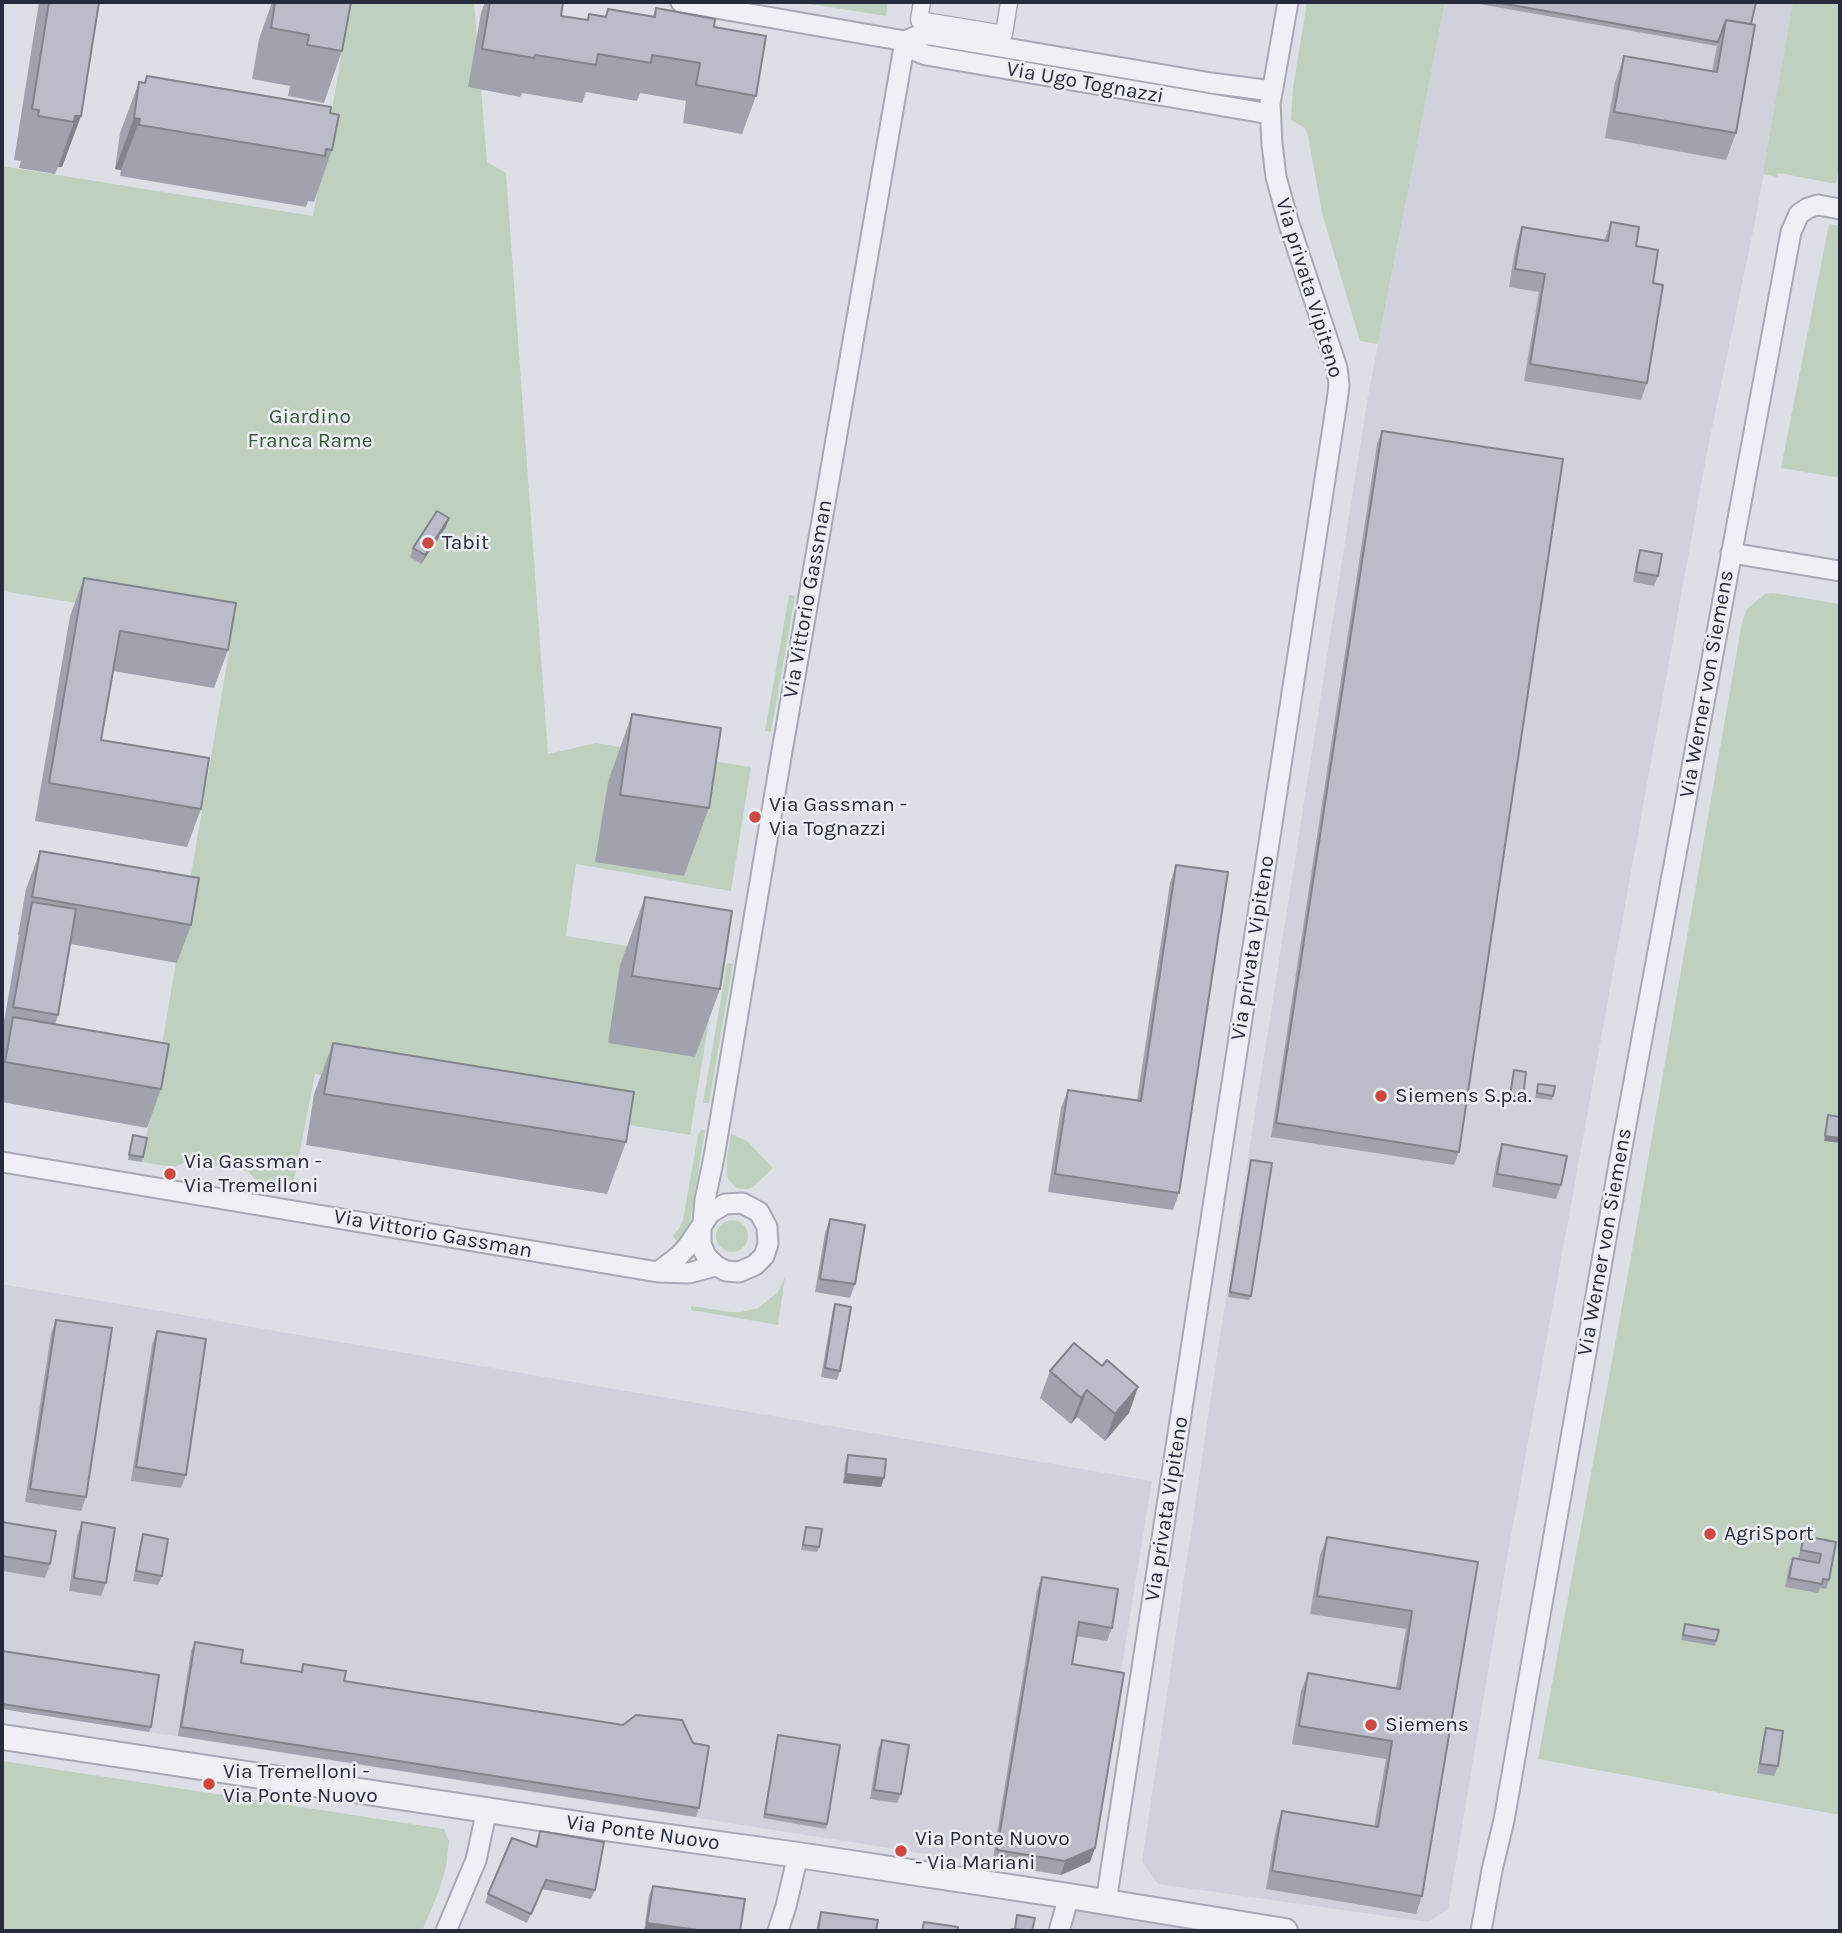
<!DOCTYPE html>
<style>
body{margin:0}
#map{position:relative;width:1842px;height:1933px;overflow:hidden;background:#dddfe7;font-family:Karla,sans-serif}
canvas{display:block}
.frame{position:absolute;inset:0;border:4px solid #262a3d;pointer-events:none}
</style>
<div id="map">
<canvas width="1842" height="1933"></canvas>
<div class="frame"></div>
</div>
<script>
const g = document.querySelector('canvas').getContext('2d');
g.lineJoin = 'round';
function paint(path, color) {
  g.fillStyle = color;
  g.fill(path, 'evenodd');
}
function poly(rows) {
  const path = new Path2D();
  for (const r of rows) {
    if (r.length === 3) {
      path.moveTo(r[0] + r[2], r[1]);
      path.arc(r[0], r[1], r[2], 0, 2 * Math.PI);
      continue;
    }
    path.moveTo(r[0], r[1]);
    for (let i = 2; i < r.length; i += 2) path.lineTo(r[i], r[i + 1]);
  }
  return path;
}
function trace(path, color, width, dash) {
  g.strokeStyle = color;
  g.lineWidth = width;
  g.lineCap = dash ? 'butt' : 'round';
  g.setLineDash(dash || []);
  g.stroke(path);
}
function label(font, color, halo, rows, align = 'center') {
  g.font = font + ' Karla,sans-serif';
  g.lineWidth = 5;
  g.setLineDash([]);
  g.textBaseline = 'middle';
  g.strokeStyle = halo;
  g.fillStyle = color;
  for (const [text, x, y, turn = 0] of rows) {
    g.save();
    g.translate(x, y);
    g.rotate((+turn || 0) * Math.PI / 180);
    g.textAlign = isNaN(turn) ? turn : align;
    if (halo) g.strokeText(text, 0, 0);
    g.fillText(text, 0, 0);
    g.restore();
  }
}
const built = poly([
 [1445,2,1794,2,1757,212,1707,452,1506,1564,1448,1909,1428,1922,1158,1884,1142,1862,1222,1323,1368,396],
 [2,1284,1152,1481,1090,1862,1061,1875,2,1709],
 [1073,1905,1216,1931,1065,1931]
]);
const green = poly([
 [351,2,474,2,487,162,506,173,548,754,596,743,751,767,731,891,576,864,566,936,719,961,690,1135,315,1074,293,1187,258,1181,247,1171,188,1161,174,1167,142,1162,233,628,2,591,2,166,313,216],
 [797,2,888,2,886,16],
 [1307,2,1445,2,1378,344,1360,341,1322,213,1308,136,1305,128,1291,120,1293,87],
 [1793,2,1840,2,1840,160,1836,184,1779,173,1777,177,1763,174],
 [1829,224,1840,226,1840,478,1781,468],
 [1773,593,1840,604,1840,1815,1538,1759,1628,1274,1742,622,1747,609,1765,594],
 [789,595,795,596,771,732,765,731],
 [727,963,733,964,709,1103,703,1103],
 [701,1130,705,1130,691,1216,686,1232,677,1241,673,1236,680,1227,683,1220,698,1135],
 [731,1134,747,1141,773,1168,753,1187,747,1189,736,1188,729,1180,727,1175,727,1157],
 [732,1236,16],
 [785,1277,778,1325,691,1310,691,1306,731,1312,741,1312,758,1308,778,1292],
 [2,1761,444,1829,449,1841,446,1867,439,1891,422,1931,2,1931]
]);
const pedestrian = poly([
 [922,2,919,20,1004,34,1009,2]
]);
const minor = poly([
 [681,2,905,41,916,51,926,55,1270,114],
 [905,41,919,35,930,35,1211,83,1272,91],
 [1731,553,1840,571],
 [2,1162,658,1272,689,1273,715,1266],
 [703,1223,705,1200,714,1157,781,757,905,41],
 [658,1272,680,1255,688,1246,710,1213,725,1204,742,1203,759,1212,767,1227,768,1244,764,1256,755,1265,739,1272,726,1271,715,1265,706,1256,701,1244,701,1227],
 [1106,1902,1337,401,1339,385,1337,368,1289,224,1276,177,1272,144,1270,104,1288,2],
 [446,1931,476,1860,487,1809],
 [778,1931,786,1906,798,1855],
 [1059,1931,1069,1896],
 [1481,1931,1492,1870,1504,1820,1625,1130,1791,232,1799,214,1808,208,1818,205,1840,209]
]);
const tertiary = poly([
 [2,1737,612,1829,798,1855,1069,1896,1285,1931]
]);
const wall = poly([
 [39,2,99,2,81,116,62,167,58,167,55,174,19,168,21,161,14,160],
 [272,2,351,2,342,51,324,103,288,96,290,86,252,79,259,39],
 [485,2,563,2,561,16,587,20,589,14,605,16,608,9,653,16,656,8,714,27,756,96,742,134,683,123,686,101,640,93,637,101,586,92,582,103,522,93,520,97,468,87,481,13],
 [1468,2,1756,2,1751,24,1736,133,1726,160,1605,138,1615,82,1624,56,1712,71,1717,46],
 [147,76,330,113,332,150,314,202,308,201,306,207,120,176,121,170,115,169,120,133,139,82,144,83],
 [1611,222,1636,246,1653,283,1647,383,1641,400,1524,381,1539,292,1509,287,1516,245,1522,227,1604,241],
 [1382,431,1459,1152,1454,1165,1271,1137,1377,444],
 [446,527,421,564,410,557,413,548],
 [1640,550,1658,576,1654,586,1633,582,1637,559],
 [84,578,228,650,214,688,113,671,101,740,201,809,187,847,35,821,70,616],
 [632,714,709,808,684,876,595,862,608,782],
 [40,851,191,925,177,963,70,944,58,1015,55,1025,161,1089,147,1128,2,1102,2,1049,3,1046,2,1046,2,1033,19,935,18,935,26,889],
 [1176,865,1179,1193,1173,1210,1048,1192,1061,1108,1068,1090,1137,1100,1170,883],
 [645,897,720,989,695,1057,608,1043,620,965],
 [333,1043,626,1142,607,1194,306,1145,314,1094],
 [1538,1084,1553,1096,1552,1100,1535,1098],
 [133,1135,143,1157,142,1162,128,1160],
 [1502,1144,1561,1185,1556,1199,1492,1187,1497,1158],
 [1251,1160,1251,1296,1249,1300,1228,1297,1250,1164],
 [830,1219,855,1284,850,1298,815,1292,825,1233],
 [835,1304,840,1371,837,1380,821,1377,832,1313],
 [56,1320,86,1497,81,1511,25,1502,51,1334],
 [157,1331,186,1475,181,1488,131,1481,152,1345],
 [1102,1366,1138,1387,1129,1413,1105,1441,1077,1417,1071,1424,1040,1398,1050,1371],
 [848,1455,881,1487,843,1483,845,1464],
 [2,1522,50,1564,45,1578,2,1571],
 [82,1522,106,1583,101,1596,69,1591,77,1536],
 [806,1527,819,1547,817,1552,801,1550],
 [143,1534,162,1576,158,1585,133,1581,140,1543],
 [1804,1536,1836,1542,1829,1580,1826,1589,1820,1588,1818,1593,1785,1587,1789,1567,1793,1558,1798,1559],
 [1327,1537,1478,1562,1422,1896,1416,1914,1266,1889,1276,1829,1282,1811,1374,1827,1386,1759,1292,1744,1301,1691,1308,1673,1396,1688,1406,1629,1310,1614,1320,1555],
 [1042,1577,1112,1628,1107,1641,1076,1636,1072,1664,1095,1848,1090,1862,1061,1875,992,1864,1037,1590],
 [1685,1624,1716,1641,1715,1646,1681,1640],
 [195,1642,241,1663,301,1672,303,1664,344,1681,699,1808,696,1817,178,1736,191,1651],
 [2,1651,151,1727,149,1732,2,1709],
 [1766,1728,1778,1766,1774,1776,1757,1773,1763,1738],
 [778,1735,827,1824,826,1829,763,1818],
 [882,1740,901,1794,897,1803,870,1799,878,1749],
 [540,1831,595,1890,591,1899,542,1889,527,1923,485,1903,488,1894,535,1847],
 [653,1886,740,1931,644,1931,649,1895],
 [821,1912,876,1931,816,1931,818,1921]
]);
const shadedWall = poly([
 [75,116,81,116,62,167,58,167,74,122],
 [134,118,140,119,121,170,115,169],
 [449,518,446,527,421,564,425,555],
 [1510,1096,1523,1098,1521,1103,1509,1101],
 [1825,1136,1840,1138,1840,1143,1824,1141],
 [1138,1387,1129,1413,1105,1441,1115,1414],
 [1087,1390,1077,1417,1071,1424,1081,1398],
 [846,1474,884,1478,881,1487,843,1483],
 [1095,1848,1090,1862,1061,1875,1065,1861],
 [647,1923,705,1931,644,1931]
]);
const building = poly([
 [49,2,99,2,81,116,75,116,74,122,38,116,39,110,32,109,49,2],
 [275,2,351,2,342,51,307,45,309,35,271,28,275,2],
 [490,2,563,2,561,16,588,20,589,14,606,17,608,9,655,17,656,8,715,19,714,27,766,36,756,96,696,85,700,63,652,55,651,63,598,54,596,65,535,55,534,58,482,49,490,2],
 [1495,2,1756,2,1751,24,1726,20,1718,42,1495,2],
 [1726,20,1755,25,1736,133,1614,112,1624,56,1717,72,1726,20],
 [147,76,331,107,330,113,339,115,332,150,326,149,325,156,139,125,140,119,134,118,139,82,145,83,147,76],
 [1611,222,1639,227,1636,246,1658,250,1653,283,1663,285,1647,383,1530,364,1545,274,1515,269,1522,227,1608,241,1611,222],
 [1382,431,1563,459,1459,1152,1276,1123,1382,431],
 [437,511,449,518,425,555,413,548,437,511],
 [1640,550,1662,554,1658,576,1636,572,1640,550],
 [84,578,236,603,228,650,120,631,101,740,209,758,201,809,49,783,84,578],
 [632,714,721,728,709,808,620,795,632,714],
 [40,851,199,878,191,925,32,897,40,851],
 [1176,865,1228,872,1179,1193,1055,1174,1068,1090,1141,1101,1176,865],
 [645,897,732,911,720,989,632,976,645,897],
 [32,902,76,909,58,1015,13,1007,32,902],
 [13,1017,169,1044,161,1089,5,1062,13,1017],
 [333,1043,634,1092,626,1142,324,1094,333,1043],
 [1514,1070,1526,1072,1523,1098,1510,1096,1514,1070],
 [1538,1084,1555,1086,1553,1096,1537,1093,1538,1084],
 [1828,1115,1840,1117,1840,1138,1825,1136,1828,1115],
 [133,1135,147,1138,143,1157,129,1155,133,1135],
 [1502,1144,1567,1156,1561,1185,1497,1174,1502,1144],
 [1251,1160,1272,1163,1251,1296,1230,1292,1251,1160],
 [830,1219,865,1225,855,1284,820,1279,830,1219],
 [835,1304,851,1307,840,1371,825,1368,835,1304],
 [56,1320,112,1328,86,1497,30,1489,56,1320],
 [157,1331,206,1339,186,1475,136,1467,157,1331],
 [1074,1343,1102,1366,1107,1360,1138,1387,1115,1414,1087,1390,1081,1398,1050,1371,1074,1343],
 [848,1455,886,1459,884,1478,846,1474,848,1455],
 [2,1522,56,1531,50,1564,2,1556,2,1522],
 [82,1522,115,1528,106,1583,74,1578,82,1522],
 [806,1527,822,1529,819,1547,803,1545,806,1527],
 [143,1534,168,1539,162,1576,136,1571,143,1534],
 [1804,1536,1836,1542,1829,1580,1823,1579,1822,1584,1789,1578,1793,1558,1819,1563,1821,1554,1801,1550,1804,1536],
 [1327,1537,1478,1562,1422,1896,1272,1871,1282,1811,1378,1827,1392,1741,1299,1726,1308,1673,1400,1689,1412,1611,1317,1596,1327,1537],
 [1042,1577,1118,1589,1112,1628,1079,1622,1072,1664,1124,1673,1095,1848,1065,1861,997,1850,1042,1577],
 [1685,1624,1719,1630,1716,1641,1683,1635,1685,1624],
 [195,1642,243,1650,241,1663,302,1672,303,1664,346,1671,344,1681,623,1725,636,1715,682,1720,693,1743,709,1746,699,1808,181,1727,195,1642],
 [2,1651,159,1675,151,1727,2,1704,2,1651],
 [1766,1728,1783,1731,1778,1766,1760,1764,1766,1728],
 [778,1735,840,1745,827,1824,765,1814,778,1735],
 [882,1740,909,1745,901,1794,874,1790,882,1740],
 [540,1831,604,1842,595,1890,546,1880,531,1914,488,1894,512,1838,537,1847,540,1831],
 [653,1886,745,1899,740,1931,705,1931,647,1923,653,1886],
 [821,1912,878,1920,876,1931,818,1931,821,1912],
 [1017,1915,1035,1918,1032,1931,1015,1929,1017,1915],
 [924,1922,958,1927,958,1931,922,1931,924,1922],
 [1012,1929,1027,1931,1011,1931,1012,1929]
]);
const markers = [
 [428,543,7,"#cd4840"],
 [755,817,7,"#cd4840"],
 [1381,1096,7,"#cd4840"],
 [170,1174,7,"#cd4840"],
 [1710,1534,7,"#cd4840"],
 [1371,1725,7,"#cd4840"],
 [209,1784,7,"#cd4840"],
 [901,1851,7,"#cd4840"]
];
const streetNames = [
 ["Via Ugo Tognazzi",1085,83,10],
 ["Via privata Vipiteno",1309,288,73],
 ["Via Vittorio Gassman",808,599,-80],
 ["Via Werner von Siemens",1707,684,-80],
 ["Via privata Vipiteno",1253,948,-81],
 ["Via Vittorio Gassman",433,1234,10],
 ["Via Werner von Siemens",1605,1242,-80],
 ["Via privata Vipiteno",1167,1509,-81],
 ["Via Ponte Nuovo",643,1833,8]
];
const parkNames = [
 ["Giardino",310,417],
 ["Franca Rame",310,441]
];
const poiNames = [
 ["Tabit",442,543],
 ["Via Gassman -",769,805],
 ["Via Tognazzi",769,829],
 ["Siemens S.p.a.",1395,1096],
 ["Via Gassman -",184,1162],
 ["Via Tremelloni",184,1186],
 ["AgriSport",1724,1534],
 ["Siemens",1385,1725],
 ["Via Tremelloni -",223,1772],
 ["Via Ponte Nuovo",223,1796],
 ["Via Ponte Nuovo",915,1839],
 ["- Via Mariani",915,1863]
];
paint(built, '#cfd1dc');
paint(green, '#bfd1be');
trace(pedestrian, '#a6a9b4', 19);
trace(minor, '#a6a9b4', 23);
trace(tertiary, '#a6a9b4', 28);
trace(pedestrian, '#eff0f5', 16);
trace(minor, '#eff0f5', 19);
trace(tertiary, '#eff0f5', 24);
paint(wall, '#a0a3ad');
paint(shadedWall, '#82848d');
paint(building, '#babdc9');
trace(building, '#82848d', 2);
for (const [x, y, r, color] of markers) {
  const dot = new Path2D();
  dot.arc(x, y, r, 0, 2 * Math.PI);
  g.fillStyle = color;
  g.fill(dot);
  trace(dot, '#eceef4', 2.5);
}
label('21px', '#262a3d', '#eceef4', streetNames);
label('21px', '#345934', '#eceef4', parkNames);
label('21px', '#262a3d', '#eceef4', poiNames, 'left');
</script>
